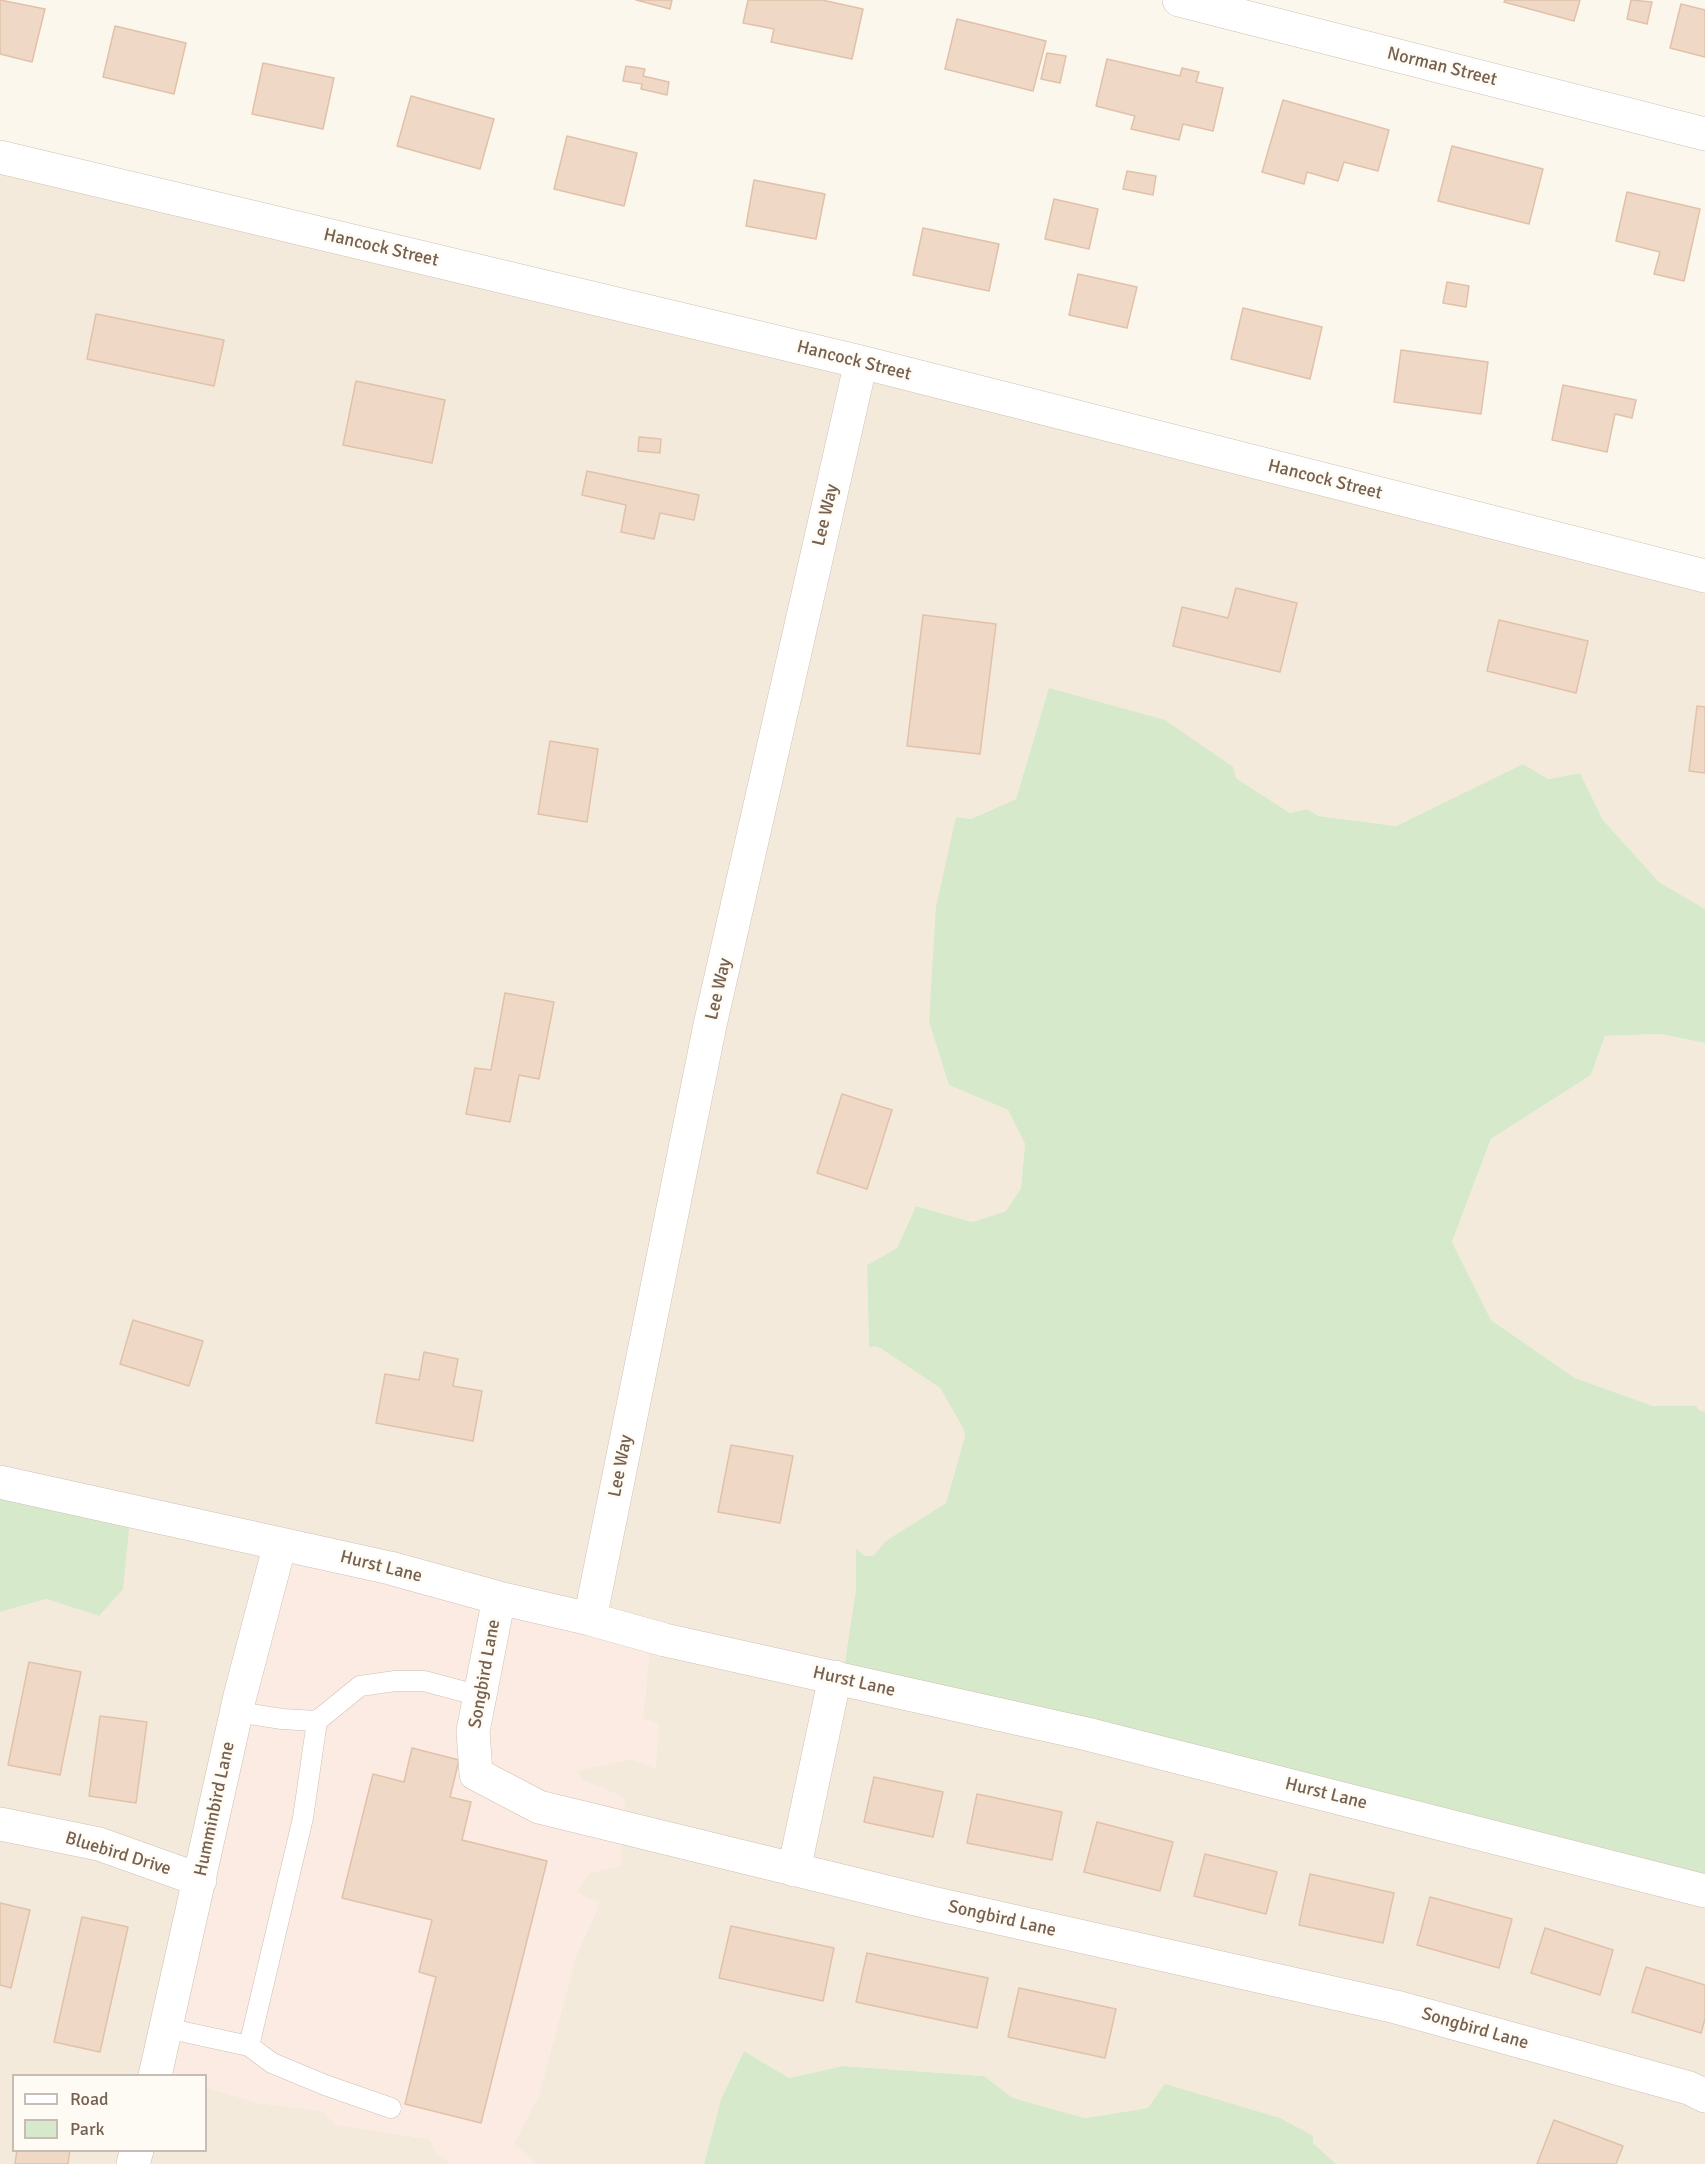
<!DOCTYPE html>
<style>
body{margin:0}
#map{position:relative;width:1705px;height:2164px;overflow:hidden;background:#fcf7ed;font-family:Signika,sans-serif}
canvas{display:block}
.legend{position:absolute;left:12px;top:2074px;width:195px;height:78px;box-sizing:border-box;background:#fefbf4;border:2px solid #c8bdb2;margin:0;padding:8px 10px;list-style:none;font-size:18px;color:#766050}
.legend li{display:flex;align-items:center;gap:12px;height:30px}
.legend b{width:30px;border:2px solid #c8bdb2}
</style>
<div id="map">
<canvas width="1705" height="2164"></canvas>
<ul class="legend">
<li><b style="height:8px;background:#fff"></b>Road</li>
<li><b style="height:16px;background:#d6e9cb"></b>Park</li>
</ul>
</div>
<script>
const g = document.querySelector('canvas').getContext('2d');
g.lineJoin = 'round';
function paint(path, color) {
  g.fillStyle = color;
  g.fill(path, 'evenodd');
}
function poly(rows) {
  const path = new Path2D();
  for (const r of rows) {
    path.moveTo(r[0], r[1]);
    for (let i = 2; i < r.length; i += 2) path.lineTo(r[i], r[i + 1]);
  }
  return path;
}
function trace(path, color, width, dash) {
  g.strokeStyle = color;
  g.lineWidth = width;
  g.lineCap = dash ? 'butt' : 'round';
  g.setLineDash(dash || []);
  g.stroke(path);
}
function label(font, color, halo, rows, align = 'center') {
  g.font = font + ' Signika,sans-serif';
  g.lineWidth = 5;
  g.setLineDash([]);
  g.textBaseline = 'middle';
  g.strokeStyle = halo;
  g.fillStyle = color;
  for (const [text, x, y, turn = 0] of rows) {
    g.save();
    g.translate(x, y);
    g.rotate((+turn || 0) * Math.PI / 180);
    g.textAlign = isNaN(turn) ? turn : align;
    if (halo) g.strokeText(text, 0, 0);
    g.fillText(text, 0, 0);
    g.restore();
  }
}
const residential = poly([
 [0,145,1705,560,1705,909,1659,882,1603,820,1580,773,1548,779,1523,764,1396,826,1319,816,1307,809,1290,813,1236,778,1049,689,1016,799,971,819,957,817,949,1085,1008,1110,1025,1144,1021,1188,1006,1211,972,1222,916,1206,897,1248,867,1265,869,1348,875,1346,880,1348,940,1388,964,1430,965,1436,946,1503,887,1541,873,1556,865,1556,856,1550,856,1589,843,1673,1705,1886,1705,2164,1336,2164,1313,2143,1148,2108,1085,2118,1013,2098,984,2076,843,2066,789,2078,744,2051,721,2099,704,2164,536,2164,514,2143,539,2095,576,1955,597,1910,599,1902,584,1897,576,1891,590,1873,625,1798,582,1780,577,1770,631,1759,656,1768,643,1718,651,1635,169,2075,14,2076,14,2150,206,2150,206,2087,259,2103,324,2111,331,2120,334,2120,334,2124,430,2139,436,2153,452,2164,0,2164,0,1612,46,1599,99,1616,0,1476],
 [1660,1034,1705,1043,1705,1412,1698,1410,1695,1406,1653,1406,1575,1378,1491,1320,1452,1242,1491,1139,1591,1075,1605,1036]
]);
const commercial = poly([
 [275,1541,651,1635,643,1718,659,1723,656,1769,631,1759,578,1771,582,1780,625,1798,621,1866,590,1873,577,1891,584,1897,599,1902,597,1910,576,1955,539,2095,514,2143,536,2164,452,2164,436,2153,430,2139,334,2124,334,2120,331,2120,324,2111,259,2103,206,2087,206,2076,169,2075]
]);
const green = poly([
 [1049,688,1165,720,1233,767,1236,778,1290,813,1307,809,1319,816,1396,826,1523,764,1548,779,1580,773,1603,820,1659,882,1705,909,1705,1043,1660,1034,1605,1036,1591,1075,1491,1139,1452,1242,1491,1320,1575,1378,1653,1406,1696,1406,1699,1410,1705,1412,1705,1886,843,1674,856,1589,856,1549,865,1556,873,1556,886,1541,946,1503,965,1436,964,1430,940,1388,880,1348,875,1346,869,1348,867,1265,897,1248,916,1206,972,1222,1006,1211,1021,1188,1025,1144,1008,1110,949,1085,929,1021,936,907,956,817,971,819,1016,799],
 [0,1476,131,1509,123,1589,99,1616,46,1599,0,1612],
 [744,2051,789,2078,843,2066,984,2076,1013,2098,1085,2118,1148,2108,1165,2084,1280,2118,1313,2136,1313,2143,1336,2164,704,2164,721,2099]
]);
const building = poly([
 [0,0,45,9,32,62,0,54,0,0],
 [636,0,672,0,670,9,636,0],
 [748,0,822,0,863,9,852,59,771,42,774,29,743,23,748,0],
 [1505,0,1580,0,1574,21,1504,2,1505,0],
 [1631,0,1652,2,1647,24,1627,19,1631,0],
 [1681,4,1705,10,1705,57,1670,48,1681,4],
 [957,19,1046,41,1033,91,945,69,957,19],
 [115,26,186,43,174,94,103,77,115,26],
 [1047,53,1066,56,1060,83,1041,79,1047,53],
 [1107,59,1180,76,1182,68,1199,72,1196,82,1223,88,1213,131,1183,124,1179,140,1131,129,1135,116,1096,106,1107,59],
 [263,63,334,78,323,129,252,114,263,63],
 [626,66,645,69,643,76,669,82,667,95,641,89,642,84,623,81,626,66],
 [411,96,494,119,480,169,397,146,411,96],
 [1283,100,1389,130,1378,171,1344,162,1338,181,1307,172,1304,184,1262,172,1283,100],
 [567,136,637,153,624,206,554,189,567,136],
 [1452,146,1543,169,1529,224,1438,201,1452,146],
 [1127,171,1156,176,1153,195,1123,189,1127,171],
 [754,180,825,194,816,239,746,226,754,180],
 [1627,192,1700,209,1684,281,1654,274,1660,252,1616,241,1627,192],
 [1054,199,1098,209,1089,249,1045,239,1054,199],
 [923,228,999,244,989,291,913,275,923,228],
 [1078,274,1137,287,1127,328,1069,315,1078,274],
 [1447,282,1469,286,1466,307,1443,303,1447,282],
 [1243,308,1322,327,1310,379,1231,359,1243,308],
 [96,314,224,340,214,386,87,359,96,314],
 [1401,350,1488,362,1481,414,1394,402,1401,350],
 [356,381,445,400,432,463,343,445,356,381],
 [1563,385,1636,400,1632,418,1615,414,1607,452,1552,440,1563,385],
 [639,437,661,439,660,453,638,451,639,437],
 [587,471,699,495,694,520,660,513,654,539,621,532,626,505,582,495,587,471],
 [1236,588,1297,603,1280,672,1173,646,1182,607,1228,618,1236,588],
 [923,615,996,624,980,754,907,746,923,615],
 [1499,620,1588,641,1576,693,1487,671,1499,620],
 [1697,706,1705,707,1705,773,1689,771,1697,706],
 [550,741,598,749,587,822,538,814,550,741],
 [505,993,554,1002,539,1079,519,1075,510,1122,466,1114,475,1068,491,1070,505,993],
 [842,1094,892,1110,867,1189,817,1173,842,1094],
 [133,1320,203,1341,189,1386,120,1364,133,1320],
 [424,1352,458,1359,453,1386,482,1391,473,1441,376,1423,385,1374,419,1380,424,1352],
 [731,1445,793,1456,780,1523,718,1512,731,1445],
 [29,1662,81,1672,60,1775,8,1765,29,1662],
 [100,1716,147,1722,136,1803,89,1796,100,1716],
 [412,1748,459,1760,450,1797,471,1802,462,1840,547,1861,481,2123,405,2104,436,1977,419,1972,432,1920,342,1898,373,1774,404,1782,412,1748],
 [874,1777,943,1792,933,1837,864,1822,874,1777],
 [977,1794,1062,1812,1052,1860,967,1843,977,1794],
 [1097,1822,1173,1842,1160,1891,1084,1872,1097,1822],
 [1205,1854,1277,1872,1266,1914,1194,1896,1205,1854],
 [1310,1874,1394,1893,1383,1943,1299,1925,1310,1874],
 [1430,1897,1512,1919,1499,1968,1417,1945,1430,1897],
 [0,1903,30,1910,11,1988,0,1985,0,1903],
 [82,1917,128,1927,100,2052,54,2042,82,1917],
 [731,1926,834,1948,823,2001,719,1978,731,1926],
 [1545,1928,1613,1950,1600,1995,1531,1973,1545,1928],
 [867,1953,988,1978,977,2028,856,2002,867,1953],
 [1646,1967,1705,1985,1705,2019,1701,2033,1632,2012,1646,1967],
 [1019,1988,1116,2009,1105,2058,1008,2037,1019,1988],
 [1554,2120,1623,2146,1616,2164,1537,2164,1554,2120],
 [17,2150,70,2150,68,2164,15,2164,17,2150]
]);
const lane = poly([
 [237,1712,282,1719,317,1721,360,1686,395,1681,424,1681,480,1696],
 [166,2028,249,2046,303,1818,317,1721],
 [249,2046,272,2063,325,2085,391,2108]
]);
const street = poly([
 [1179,0,1705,134],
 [0,157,861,362,1705,576],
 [0,1482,390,1568,499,1598,590,1619,665,1640,1087,1734,1705,1891],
 [499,1598,473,1731,476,1774,539,1807,932,1903,1396,2007,1689,2088,1705,2096],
 [590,1619,710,1025,861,362],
 [0,1824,99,1844,200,1880],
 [794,1870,835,1677],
 [155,2076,240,1696,280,1544],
 [133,2164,137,2150]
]);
const streetNames = [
 ["Norman Street",1442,67,14],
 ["Hancock Street",381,248,13],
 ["Hancock Street",854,361,14],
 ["Hancock Street",1325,480,14],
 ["Lee Way",826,515,-77],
 ["Lee Way",719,989,-77],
 ["Lee Way",621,1466,-79],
 ["Hurst Lane",381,1567,14],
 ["Songbird Lane",485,1674,-80],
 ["Hurst Lane",854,1682,13],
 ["Hurst Lane",1326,1794,14],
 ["Humminbird Lane",215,1809,-78],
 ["Bluebird Drive",118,1854,17],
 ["Songbird Lane",1002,1919,13],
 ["Songbird Lane",1475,2029,16]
];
paint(residential, '#f3eadc');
paint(commercial, '#fbebe2');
paint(green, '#d6e9cb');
paint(building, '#efd9c6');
trace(building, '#e1c1a8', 1.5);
trace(lane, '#cec0b2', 21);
trace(street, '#cec0b2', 34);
trace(lane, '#fff', 20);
trace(street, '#fff', 33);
label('18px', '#766050', '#fefbf4', streetNames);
</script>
